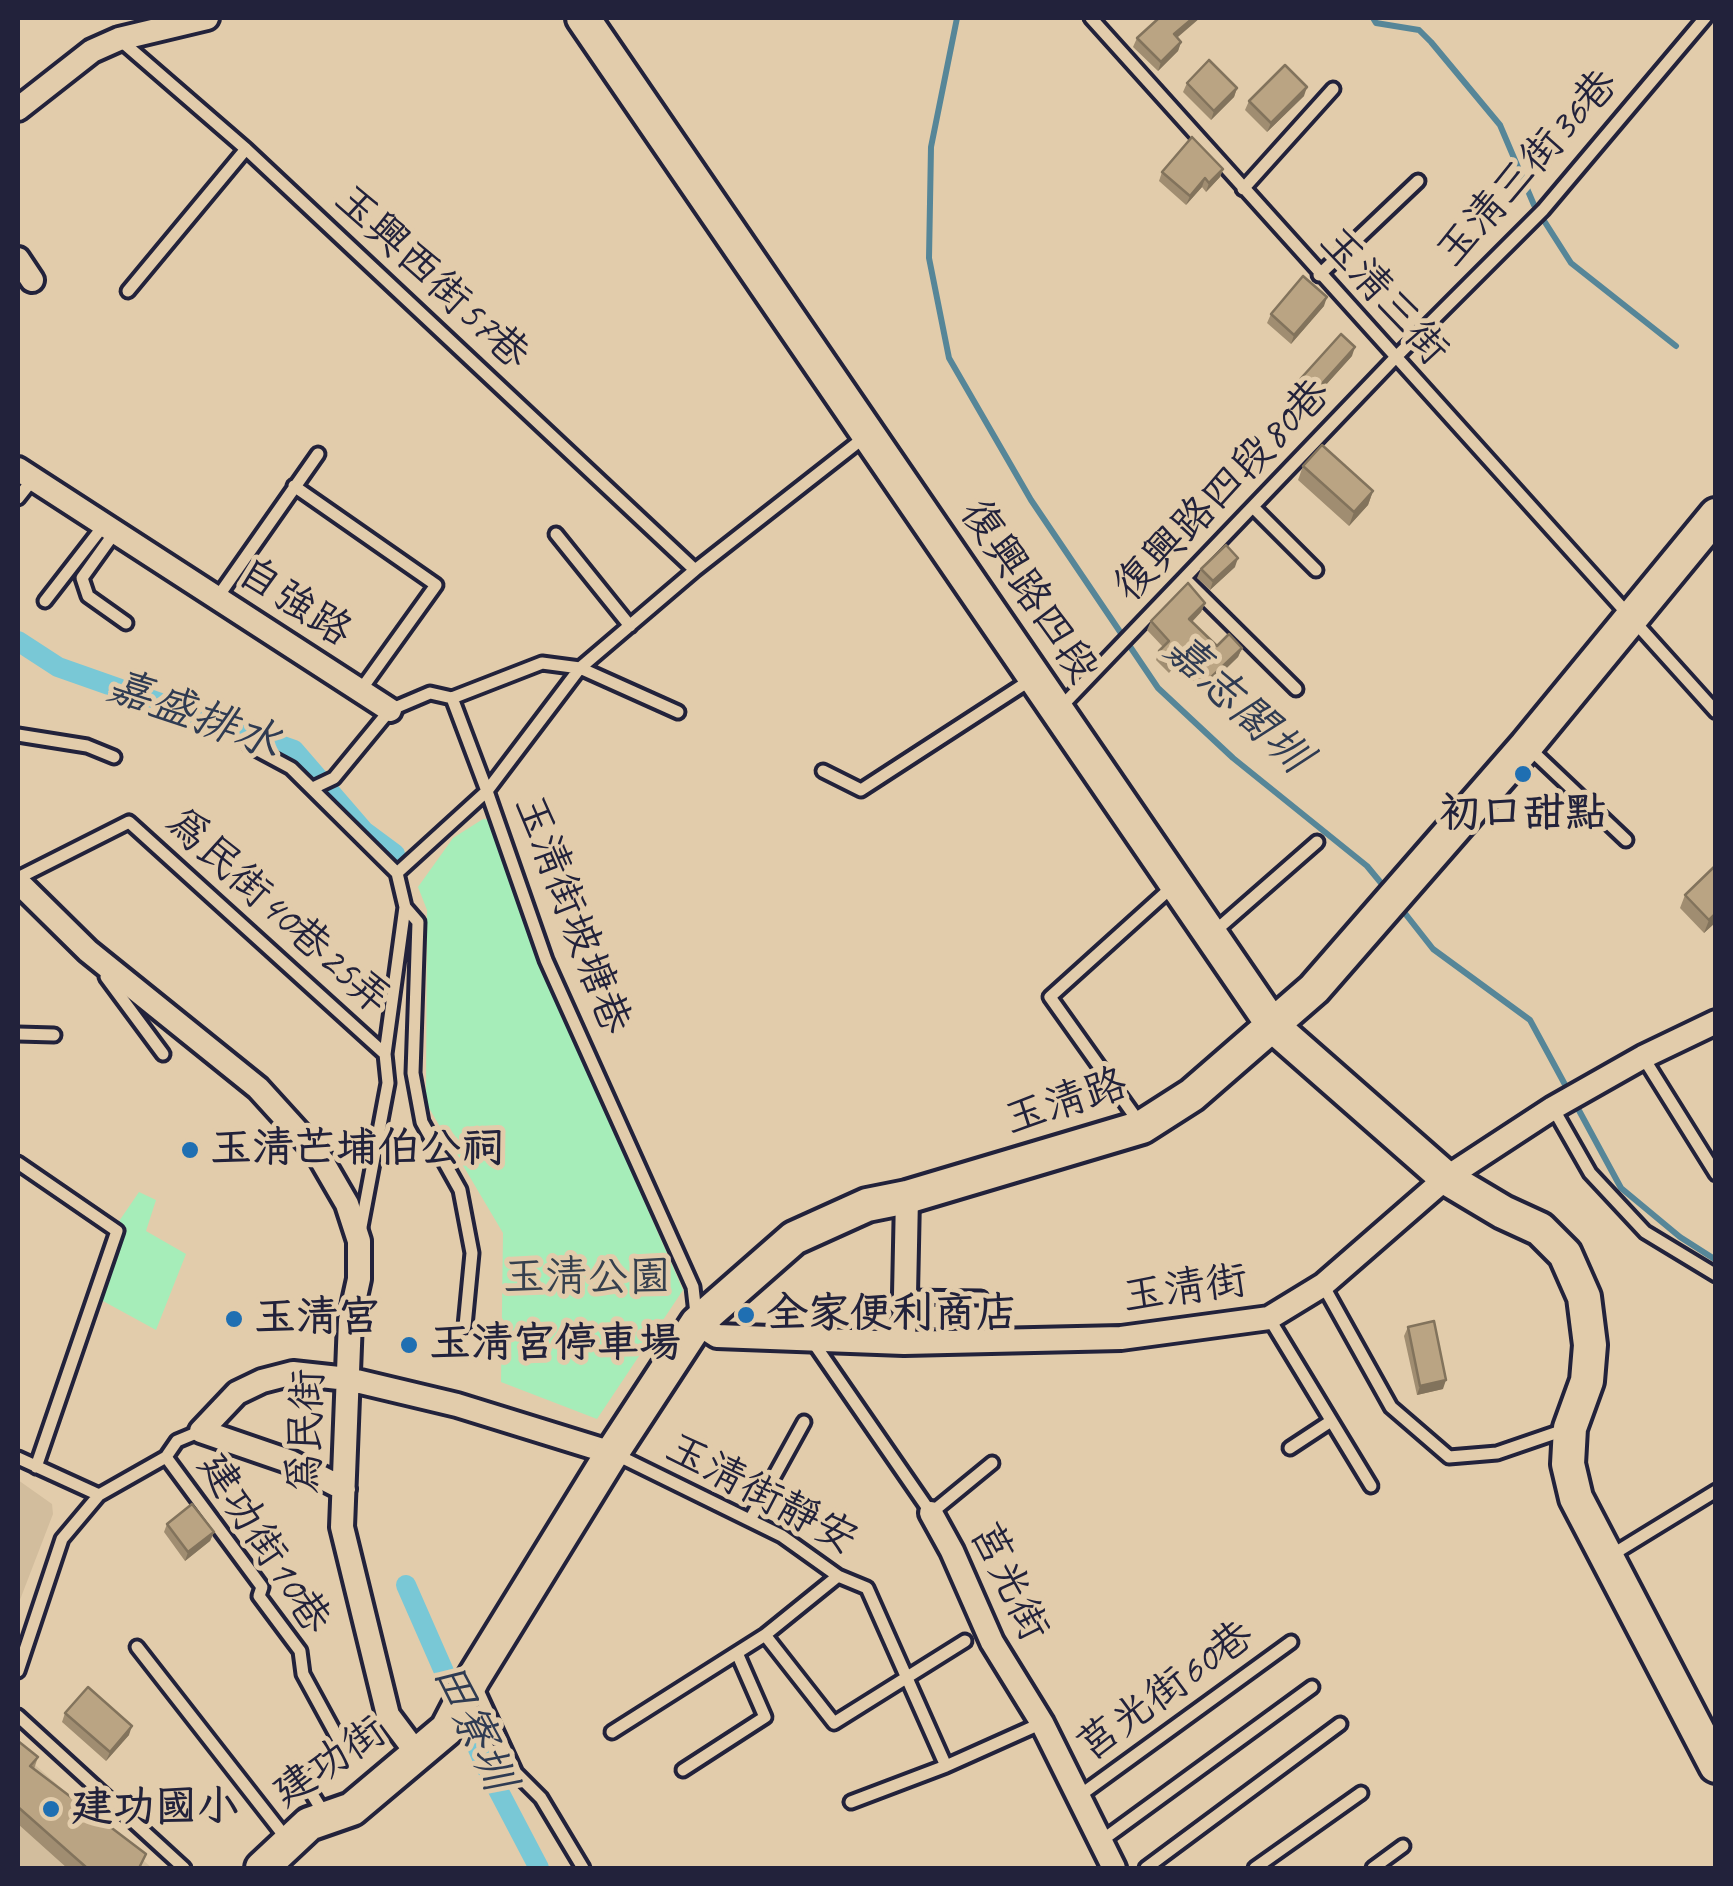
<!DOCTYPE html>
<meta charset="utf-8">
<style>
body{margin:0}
#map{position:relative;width:1733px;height:1886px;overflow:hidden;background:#e2ccab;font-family:Caveat,sans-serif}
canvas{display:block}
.frame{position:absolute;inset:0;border:20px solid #22223b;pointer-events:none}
</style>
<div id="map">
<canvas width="1733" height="1886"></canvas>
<div class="frame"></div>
</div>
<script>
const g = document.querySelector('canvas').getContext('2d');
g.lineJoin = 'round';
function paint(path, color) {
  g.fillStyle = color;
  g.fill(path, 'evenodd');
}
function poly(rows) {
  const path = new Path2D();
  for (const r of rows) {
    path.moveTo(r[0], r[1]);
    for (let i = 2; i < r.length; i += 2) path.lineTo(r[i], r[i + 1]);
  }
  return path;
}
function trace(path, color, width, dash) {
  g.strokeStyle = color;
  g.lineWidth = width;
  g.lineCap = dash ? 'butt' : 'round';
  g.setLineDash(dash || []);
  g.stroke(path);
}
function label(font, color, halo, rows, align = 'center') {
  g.font = font + ' Caveat,"LXGW WenKai TC",sans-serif';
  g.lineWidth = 10;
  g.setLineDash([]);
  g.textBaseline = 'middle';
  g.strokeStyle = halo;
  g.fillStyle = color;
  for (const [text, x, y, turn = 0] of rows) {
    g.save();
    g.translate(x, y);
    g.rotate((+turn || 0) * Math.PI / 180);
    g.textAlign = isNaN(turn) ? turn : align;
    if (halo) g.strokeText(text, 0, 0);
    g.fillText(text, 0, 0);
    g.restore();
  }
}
const built = poly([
 [18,1480,52,1504,53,1514,18,1605],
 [18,1750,152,1868,18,1868]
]);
const green = poly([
 [483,819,494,820,537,956,683,1290,597,1419,501,1382,503,1233,426,1103,427,910,418,887,453,838],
 [139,1192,156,1200,146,1231,186,1254,156,1330,92,1295,113,1230]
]);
const stream = poly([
 [957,18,931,147,929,258,949,358,1031,500,1158,688,1233,758,1367,866,1386,889],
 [1373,18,1376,23,1419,30,1431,42,1500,125,1534,205,1571,263,1676,346],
 [1400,907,1433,949,1530,1020,1621,1188,1680,1237,1716,1260]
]);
const canal = poly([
 [18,641,58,667,294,750,364,831,395,854],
 [406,1585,485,1765,539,1868]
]);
const lane = poly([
 [1091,18,1716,712],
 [119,39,246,149,695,570],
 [1243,189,1333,89],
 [1319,275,1418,181],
 [128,291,246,149],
 [294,486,436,585,360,691],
 [18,498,33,479],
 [1253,507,1316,570],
 [115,532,82,578,88,596,126,623],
 [556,534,630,626],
 [1185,579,1296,689],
 [217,598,318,454],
 [45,601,104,525],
 [452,698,542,663,580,668,678,712],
 [1060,708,1394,359,1543,210,1705,18],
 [18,735,87,746,114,757],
 [250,746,291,768,397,873],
 [1530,749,1626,840],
 [823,771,861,790,1032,679],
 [313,788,334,778,390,710,430,693,452,698,487,791,397,873,405,907,385,1054,388,1083,361,1227],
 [18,878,129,822,385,1054],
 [405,907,418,922,413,1073,422,1122,460,1190,472,1253,465,1326],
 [1214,932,1317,842],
 [106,977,163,1054],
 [18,1034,54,1035],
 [1643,1057,1716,1174],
 [1553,1108,1590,1173,1645,1232,1716,1275],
 [1141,1125,1050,997,1172,887],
 [18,1163,117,1231,36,1467],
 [1323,1285,1391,1407,1449,1457,1497,1453,1564,1430],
 [905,1297,981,1298],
 [696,1314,693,1287,546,960,487,791,580,668,695,570,866,436],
 [1269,1318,1371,1486],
 [813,1342,931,1513,992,1463],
 [1290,1448,1331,1421],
 [615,1454,782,1536,838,1576,867,1588,946,1766],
 [166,1457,262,1587,259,1596,300,1651,303,1674,340,1742,340,1748,309,1778,307,1786,325,1815],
 [18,1458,99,1495],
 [750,1520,804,1422],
 [1610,1556,1716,1491],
 [765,1635,834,1723,965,1641],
 [137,1647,286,1838],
 [18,1671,62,1539,99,1495,166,1457,177,1441,201,1431],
 [475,1684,516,1773,541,1798,583,1868],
 [18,1716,184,1868],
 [612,1732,765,1635,838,1576],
 [683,1770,765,1717,737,1653],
 [1079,1796,1291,1642],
 [851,1802,946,1766,1042,1723],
 [1101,1841,1312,1687],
 [1146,1868,1340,1724],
 [1255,1868,1361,1793],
 [1373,1868,1403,1846]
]);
const street = poly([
 [18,109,92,51,119,39,207,18],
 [18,259,32,280],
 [18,469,390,710],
 [18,882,88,951,258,1088,318,1154,347,1204,359,1241,359,1279,350,1320,342,1527,388,1715,418,1755],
 [697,1323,717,1336,904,1343,1121,1338,1269,1318,1323,1285,1446,1178,1553,1108,1643,1057,1716,1022],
 [904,1343,907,1197],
 [344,1489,291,1462,201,1431,237,1393,262,1381,293,1373,348,1379,457,1405,612,1453],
 [931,1513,952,1551,992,1642,1042,1723,1114,1868]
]);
const secondary = poly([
 [583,18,1274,1027,1446,1178,1503,1212,1540,1229,1565,1254,1584,1297,1590,1345,1587,1381,1570,1428,1568,1464,1576,1498,1716,1766],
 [262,1868,309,1824,352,1809,447,1729,473,1679,612,1453,697,1323,794,1238,867,1205,907,1197,1142,1127,1192,1095,1314,989,1526,746,1716,515]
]);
const wall = poly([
 [1177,37,1181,42,1178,51,1158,71,1133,47,1137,38],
 [1187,83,1237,88,1234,97,1211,120,1183,92],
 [1304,96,1267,132,1245,110,1249,101],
 [1223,169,1220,177,1206,192,1202,187,1186,205,1159,181,1162,172],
 [1324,306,1291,344,1267,323,1271,314],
 [1352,356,1305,408,1291,395,1294,386],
 [1303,466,1373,491,1368,505,1349,526,1298,480],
 [1235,567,1210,590,1197,578,1201,569],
 [1205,603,1201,612,1192,622,1217,646,1242,648,1238,657,1203,691,1189,677,1187,678,1174,667,1169,673,1156,660,1159,651,1163,647,1147,630,1151,621],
 [1716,865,1716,922,1704,933,1680,908,1685,895],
 [1408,1327,1443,1389,1417,1395,1404,1336],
 [167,1524,214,1532,210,1541,185,1561,164,1532],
 [65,1713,129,1735,106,1761,62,1722],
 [18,1741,38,1757,34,1769,141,1868,67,1868,18,1824]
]);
const shadedWall = poly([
 [1193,18,1200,18,1171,43,1174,34],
 [1181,42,1178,51,1158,71,1161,62],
 [1307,87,1304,96,1267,132,1271,123],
 [1237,88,1234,97,1211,120,1214,111],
 [1223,169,1220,177,1206,192,1209,183],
 [1205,178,1202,187,1186,205,1190,196],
 [1327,297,1324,306,1291,344,1294,335],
 [1355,347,1352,356,1305,408,1308,399],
 [1373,491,1368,505,1349,526,1354,512],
 [1238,558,1235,567,1210,590,1213,581],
 [1205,603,1201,612,1186,628,1189,619],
 [1242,648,1238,657,1203,691,1206,682],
 [1716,913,1716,922,1704,933,1709,920],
 [1446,1380,1443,1389,1417,1395,1420,1386],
 [214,1532,210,1541,185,1561,188,1552],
 [132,1726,129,1735,106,1761,110,1752]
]);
const building = poly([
 [1159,18,1193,18,1174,34,1181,42,1161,62,1137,38,1159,18],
 [1209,60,1237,88,1214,111,1187,83,1209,60],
 [1285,65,1307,87,1271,123,1249,101,1285,65],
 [1192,137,1223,169,1209,183,1205,178,1190,196,1162,172,1192,137],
 [1303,276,1327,297,1294,335,1271,314,1303,276],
 [1341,334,1355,347,1308,399,1294,386,1341,334],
 [1322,445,1373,491,1354,512,1303,466,1322,445],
 [1226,545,1238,558,1213,581,1201,569,1226,545],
 [1188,583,1205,603,1189,619,1217,646,1229,634,1242,648,1206,682,1192,668,1190,670,1178,658,1172,664,1159,651,1169,641,1151,621,1188,583],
 [1716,865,1716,913,1709,920,1685,895,1716,865],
 [1434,1321,1446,1380,1420,1386,1408,1327,1434,1321],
 [192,1504,214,1532,188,1552,167,1524,192,1504],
 [88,1687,132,1726,110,1752,65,1713,88,1687],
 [18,1741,38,1757,30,1766,146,1854,139,1868,87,1868,18,1807,18,1741]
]);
const markers = [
 [1523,774,10,"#1f6fb2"],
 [190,1150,10,"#1f6fb2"],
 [746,1315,10,"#1f6fb2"],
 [234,1319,10,"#1f6fb2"],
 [409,1345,10,"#1f6fb2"],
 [51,1809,10,"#1f6fb2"]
];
const streetNames = [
 ["玉清三街36巷",1528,169,-48],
 ["玉興西街57巷",431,278,43],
 ["玉清三街",1383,297,48],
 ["復興路四段80巷",1223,491,-46],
 ["復興路四段",1028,592,56],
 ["自強路",294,603,33],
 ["為民街40巷25弄",277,912,42],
 ["玉清街坡塘巷",571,915,69],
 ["玉清路",1066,1103,-18],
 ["玉清街",1185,1290,-8],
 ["為民街",308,1432,-88],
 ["玉清街靜安",761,1495,28],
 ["建功街10巷",263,1544,57],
 ["莒光街",1008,1582,64],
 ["莒光街60巷",1166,1692,-36],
 ["建功街",330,1763,-34]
];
const poiNames = [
 ["初口甜點",1523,815,"center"],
 ["玉清芒埔伯公祠",210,1150],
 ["全家便利商店",766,1315],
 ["玉清宮",254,1319],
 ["玉清宮停車場",429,1345],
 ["建功國小",71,1809]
];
const parkNames = [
 ["玉清公園",587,1279]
];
const waterNames = [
 ["嘉志閣圳",1236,704,43],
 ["嘉盛排水",193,716,20],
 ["田寮圳",472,1727,65]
];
paint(built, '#d2bd9d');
paint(green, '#a6edb9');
trace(stream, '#568698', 6);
trace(canal, '#79c8d6', 20);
trace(lane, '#22223b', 19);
trace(street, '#22223b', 30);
trace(secondary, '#22223b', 40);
trace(lane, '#e2ccab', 11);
trace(street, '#e2ccab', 22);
trace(secondary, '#e2ccab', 32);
paint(wall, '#a08d71');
paint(shadedWall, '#82735c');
paint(building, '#baa483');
trace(building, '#82735c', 2.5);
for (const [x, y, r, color] of markers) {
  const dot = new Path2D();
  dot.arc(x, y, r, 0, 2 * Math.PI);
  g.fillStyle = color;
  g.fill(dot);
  trace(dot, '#e2ccab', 4);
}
label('42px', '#22223b', '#e2ccab', streetNames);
label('bold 42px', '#22223b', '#e2ccab', poiNames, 'left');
label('42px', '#36404e', '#e2ccab', parkNames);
label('italic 45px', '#2f3b52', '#e2ccab', waterNames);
</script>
